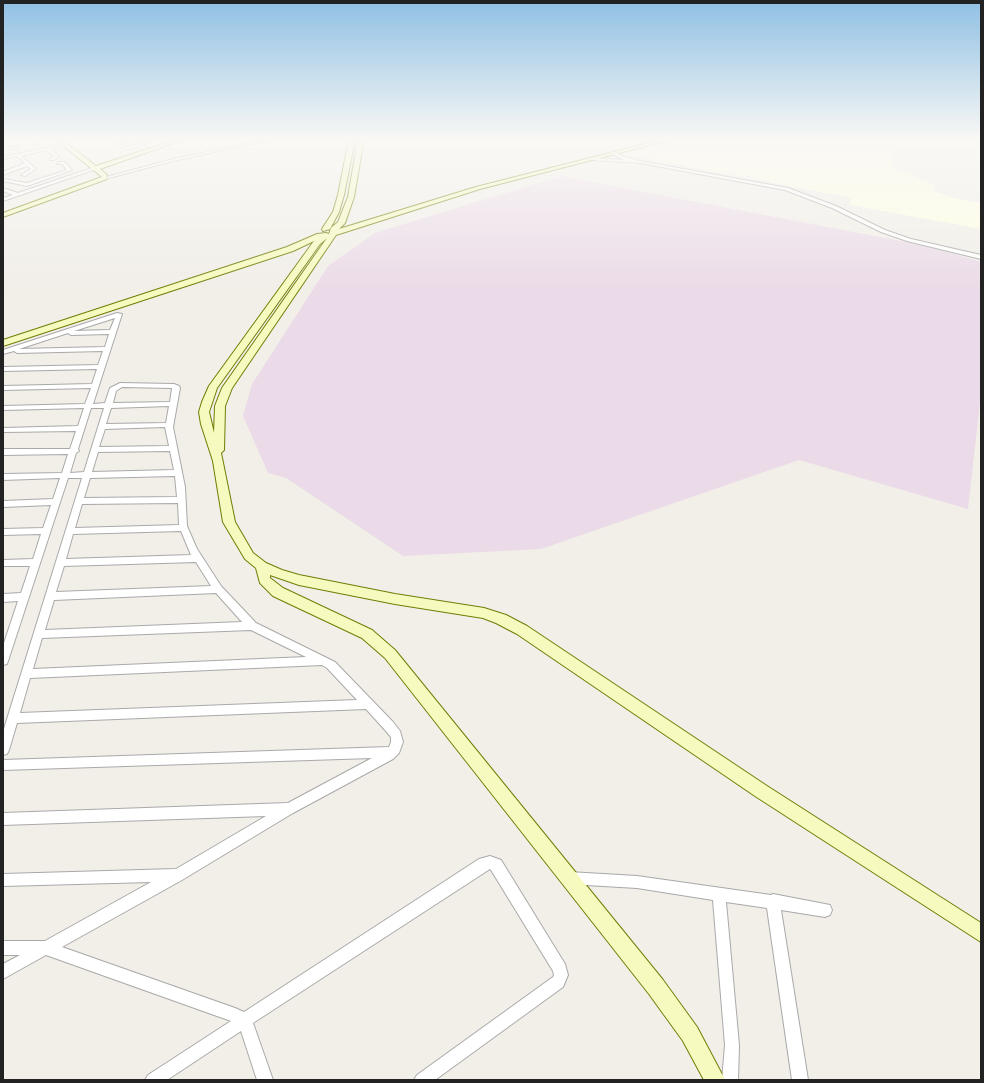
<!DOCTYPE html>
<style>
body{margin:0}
#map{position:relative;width:984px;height:1083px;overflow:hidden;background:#f2efe9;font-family:Manrope,sans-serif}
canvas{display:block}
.frame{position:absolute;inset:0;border:4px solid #222;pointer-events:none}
</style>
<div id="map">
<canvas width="984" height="1083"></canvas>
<div class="frame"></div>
</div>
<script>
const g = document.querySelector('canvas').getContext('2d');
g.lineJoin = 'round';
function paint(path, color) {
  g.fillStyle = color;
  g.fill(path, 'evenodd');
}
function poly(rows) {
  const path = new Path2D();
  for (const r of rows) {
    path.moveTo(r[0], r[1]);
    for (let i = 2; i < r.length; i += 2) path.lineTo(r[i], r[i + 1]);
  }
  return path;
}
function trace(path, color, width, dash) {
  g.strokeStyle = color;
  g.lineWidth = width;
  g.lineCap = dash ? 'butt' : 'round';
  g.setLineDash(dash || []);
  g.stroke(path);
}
const industrial = poly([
 [561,176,927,246,981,262,981,394,968,509,799,460,541,549,403,556,286,478,268,473,243,416,252,384,328,266,375,233]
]);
const education = poly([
 [680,139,898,139,891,168,900,170,936,186,933,191,958,199,981,203,981,229,850,205,849,204,852,198,754,179,755,177,744,175,742,177,628,154,627,152,651,149,654,145]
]);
const street = poly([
 [10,139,18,139,3,142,3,140,10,139],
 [33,139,37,139,40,141,37,144,33,144,35,141,33,139],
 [110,139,114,139,117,141,135,139,135,140,120,143,127,147,153,139,158,139,126,150,110,139],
 [269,139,275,139,173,161,105,179,103,178,173,159,269,139],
 [65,144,67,146,51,149,59,157,54,160,50,160,50,158,54,157,47,150,21,156,36,169,25,176,21,175,31,169,27,166,3,175,3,172,25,163,17,156,3,159,3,157,65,144],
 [18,146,18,148,3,150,3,148,18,146],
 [614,152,625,157,640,161,788,188,836,206,885,230,911,239,981,255,981,259,907,241,881,232,832,208,785,190,640,163,592,160,590,159,592,158,624,160,612,154,614,152],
 [59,162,65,162,72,170,27,186,3,181,3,179,27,183,67,170,62,164,57,164,59,162],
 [92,168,96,169,3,201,3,198,13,195,3,191,3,188,18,193,92,168],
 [117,313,122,314,93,404,105,403,110,388,120,383,174,384,179,386,180,388,173,427,185,487,187,526,197,549,221,586,256,623,335,662,393,722,400,731,403,742,399,753,393,759,293,813,182,880,62,947,235,1008,244,1012,479,859,490,856,501,860,565,964,568,975,563,987,435,1080,414,1080,417,1075,553,977,554,975,553,971,491,870,490,869,253,1023,273,1080,257,1080,241,1031,167,1080,145,1080,148,1075,231,1021,46,955,3,979,3,964,20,955,3,955,3,941,45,941,151,882,3,886,3,874,176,869,266,816,3,825,3,813,288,803,372,758,3,770,3,760,389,747,391,742,391,737,385,730,366,709,17,723,9,750,7,754,3,755,3,732,82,478,68,478,8,661,7,664,3,665,3,646,18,601,3,602,3,594,21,593,30,566,3,566,3,560,33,559,41,534,3,535,3,529,43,528,51,505,3,507,3,501,53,499,60,478,3,480,3,474,62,473,68,454,3,455,3,449,70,449,76,431,3,432,3,428,78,426,84,408,3,410,3,406,85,404,91,388,3,390,3,386,92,384,97,369,3,371,3,367,98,365,103,351,17,353,14,351,3,354,3,350,117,313],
 [115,318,110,330,74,331,115,318],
 [68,333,71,335,109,334,105,347,19,349,68,333],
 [122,387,172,388,170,402,113,403,116,391,122,387],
 [169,406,166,423,106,424,111,408,169,406],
 [91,408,104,408,84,472,70,473,76,453,79,451,78,449,91,408],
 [165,427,169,446,99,447,105,429,165,427],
 [170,451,174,470,92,472,98,452,170,451],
 [175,476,177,497,84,498,90,478,175,476],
 [178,503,179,525,75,528,82,504,178,503],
 [181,531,191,555,66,559,73,534,181,531],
 [196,562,211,586,56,592,64,566,196,562],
 [216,593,242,622,45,630,54,600,216,593],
 [251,630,306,657,33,669,42,638,251,630],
 [322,665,327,668,357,700,20,713,30,678,322,665],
 [569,872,637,876,771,895,773,894,830,905,832,910,830,915,825,917,781,910,808,1080,792,1080,767,908,726,902,739,1045,738,1080,722,1080,725,1045,713,900,637,888,569,884,564,883,563,878,564,873,569,872]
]);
const secondary = poly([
 [55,139,61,139,96,166,178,139,185,139,100,169,107,175,107,179,3,217,3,213,102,177,55,139],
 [349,139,355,139,344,195,339,212,330,229,323,231,322,229,333,212,338,195,349,139],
 [358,139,364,139,354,197,345,223,339,229,476,187,665,139,673,139,480,189,336,235,232,388,225,406,224,450,221,453,235,522,253,553,266,563,282,570,299,575,395,594,484,608,506,615,527,626,767,786,981,923,981,942,755,796,517,634,496,623,483,618,395,604,299,585,270,575,270,578,283,588,372,630,395,650,663,980,697,1027,725,1080,704,1080,683,1041,649,994,385,658,362,638,273,596,260,583,256,568,245,559,223,522,213,461,201,424,199,412,202,402,209,386,314,241,293,251,3,346,3,340,287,247,317,234,326,233,329,234,331,228,338,222,348,197,358,139],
 [327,238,222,388,215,406,214,433,209,412,217,388,320,244,327,238]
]);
paint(industrial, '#ebdbe8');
paint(education, '#ffffe5');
trace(street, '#a9a9a9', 2);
trace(secondary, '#707d05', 2);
paint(street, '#fff');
paint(secondary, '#f7fabf');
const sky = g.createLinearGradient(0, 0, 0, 290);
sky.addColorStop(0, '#8fc0e4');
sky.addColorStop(0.48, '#f9f8f5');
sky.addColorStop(1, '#f9f8f500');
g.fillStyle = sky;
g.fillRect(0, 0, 984, 290);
</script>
